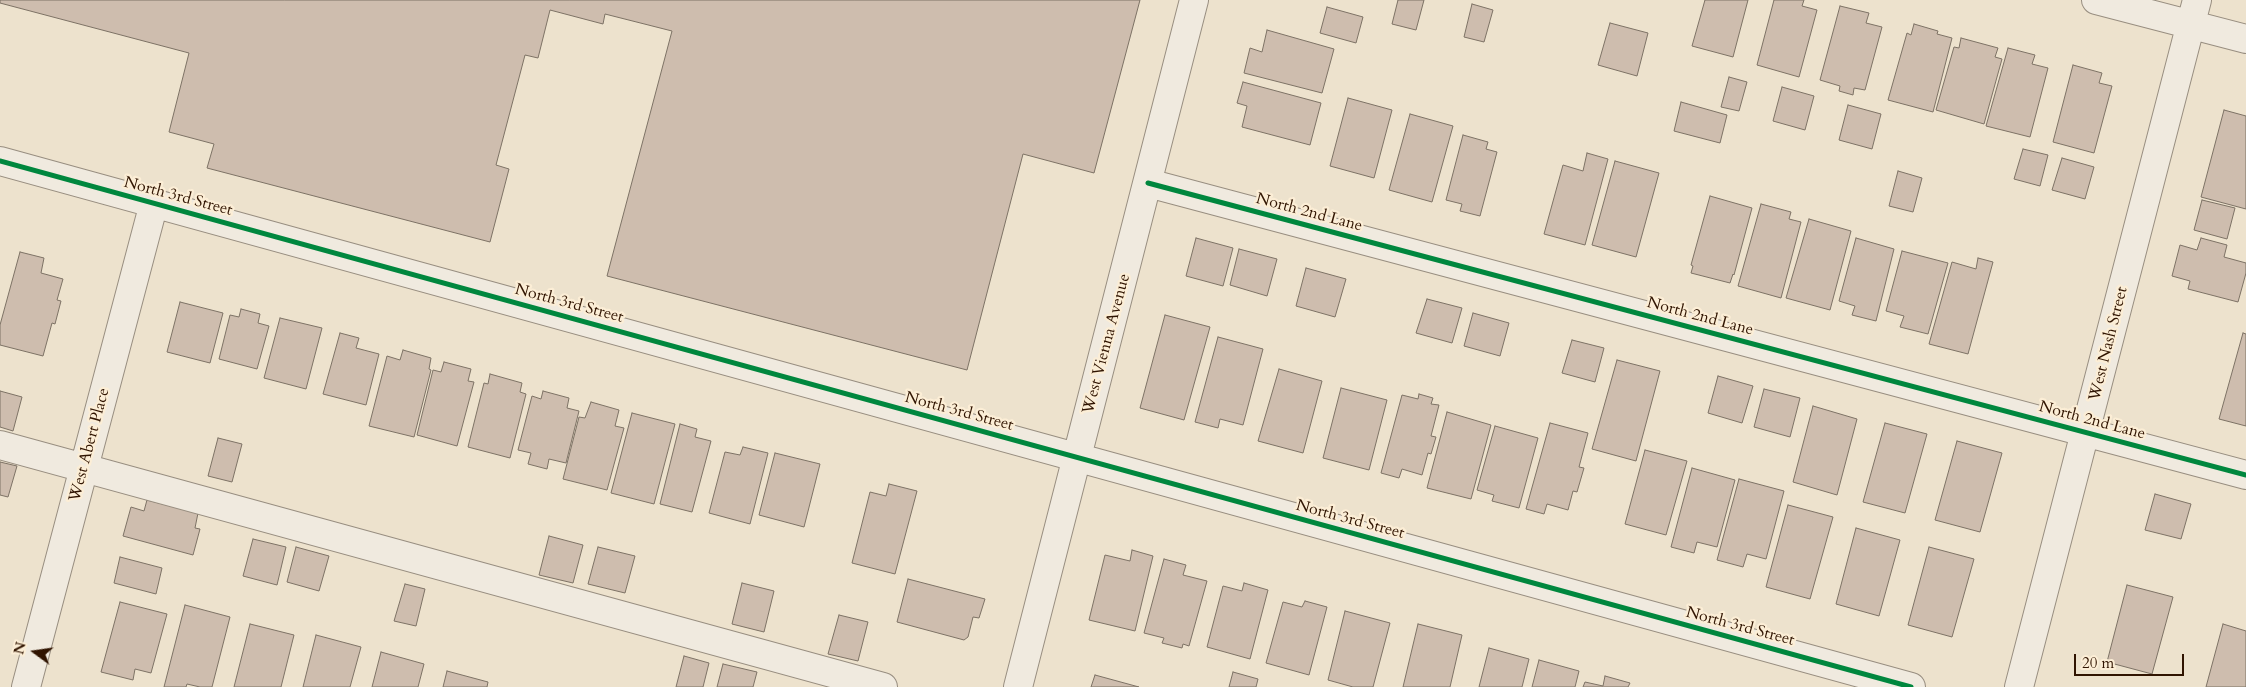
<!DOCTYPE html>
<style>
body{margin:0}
#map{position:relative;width:2246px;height:687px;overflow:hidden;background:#ede2cd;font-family:Cardo,serif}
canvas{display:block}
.north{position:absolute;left:10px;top:627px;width:50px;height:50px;-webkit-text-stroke:4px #fceed6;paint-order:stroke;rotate:284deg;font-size:14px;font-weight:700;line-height:20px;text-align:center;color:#301401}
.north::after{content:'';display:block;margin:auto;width:18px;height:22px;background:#301401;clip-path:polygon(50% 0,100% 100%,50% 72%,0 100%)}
.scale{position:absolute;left:2074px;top:654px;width:110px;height:22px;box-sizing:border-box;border:2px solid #301401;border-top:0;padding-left:6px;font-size:15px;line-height:18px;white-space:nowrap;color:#301401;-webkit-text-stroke:4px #fceed6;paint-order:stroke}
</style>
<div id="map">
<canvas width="2246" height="687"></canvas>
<div class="north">N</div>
<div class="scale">20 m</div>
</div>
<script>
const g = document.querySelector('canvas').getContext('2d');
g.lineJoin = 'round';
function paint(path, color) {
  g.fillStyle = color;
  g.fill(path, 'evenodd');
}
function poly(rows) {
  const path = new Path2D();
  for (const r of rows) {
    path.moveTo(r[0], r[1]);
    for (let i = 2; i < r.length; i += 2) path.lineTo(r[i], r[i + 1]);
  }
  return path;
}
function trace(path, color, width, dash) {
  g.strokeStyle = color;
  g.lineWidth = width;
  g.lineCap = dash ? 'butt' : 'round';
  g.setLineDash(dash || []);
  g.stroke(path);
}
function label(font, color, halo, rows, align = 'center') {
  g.font = font + ' Cardo,serif';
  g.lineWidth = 4.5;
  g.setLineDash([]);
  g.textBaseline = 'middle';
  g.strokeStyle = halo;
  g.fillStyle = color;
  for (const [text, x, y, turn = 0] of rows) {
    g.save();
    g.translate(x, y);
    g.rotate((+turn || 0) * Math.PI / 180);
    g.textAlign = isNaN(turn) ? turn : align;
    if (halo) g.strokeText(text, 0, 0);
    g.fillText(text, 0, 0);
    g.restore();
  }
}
const building = poly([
 [0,0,1140,0,1094,173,1023,154,967,370,607,276,672,31,605,14,603,24,550,10,538,58,525,55,496,165,509,169,490,242,207,168,214,144,169,132,189,53,0,3,0,0],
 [1398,0,1424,0,1416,30,1392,24,1398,0],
 [1705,0,1748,0,1733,57,1692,46,1705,0],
 [1774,0,1804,0,1802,6,1817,10,1799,77,1757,65,1774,0],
 [1472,4,1493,10,1484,42,1464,37,1472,4],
 [1840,6,1869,13,1866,23,1882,27,1865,90,1854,88,1853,95,1839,91,1840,86,1820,80,1840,6],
 [1327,7,1363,17,1356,43,1320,33,1327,7],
 [1610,23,1648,33,1637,76,1598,65,1610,23],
 [1914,24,1938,31,1937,34,1952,38,1933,112,1888,100,1907,33,1911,35,1914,24],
 [1267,30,1334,49,1322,93,1244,73,1250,48,1262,52,1267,30],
 [1961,38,1998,48,1995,57,2002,59,1984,124,1936,110,1954,47,1959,48,1961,38],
 [2008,48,2035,55,2032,64,2048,68,2030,137,1986,126,2008,48],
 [2073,65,2102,73,2099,83,2112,86,2094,153,2053,142,2073,65],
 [1729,77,1747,82,1739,111,1721,107,1729,77],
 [1243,82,1321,103,1310,145,1242,127,1247,106,1237,103,1243,82],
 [1782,87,1814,96,1805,130,1773,121,1782,87],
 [1348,98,1392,110,1374,178,1330,166,1348,98],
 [1681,102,1727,115,1720,143,1674,131,1681,102],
 [1848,105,1881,114,1872,149,1839,140,1848,105],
 [2224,110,2246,116,2246,209,2201,197,2224,110],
 [1410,114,1453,126,1432,202,1389,190,1410,114],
 [1463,135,1488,142,1486,149,1497,152,1480,216,1460,211,1462,204,1446,200,1463,135],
 [2023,149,2048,155,2040,186,2014,179,2023,149],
 [1587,153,1608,159,1585,245,1544,234,1563,165,1583,171,1587,153],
 [2062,158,2094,167,2085,199,2052,190,2062,158],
 [1615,161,1659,173,1636,257,1592,245,1615,161],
 [1898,171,1922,178,1913,212,1889,206,1898,171],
 [1710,196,1752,208,1734,275,1733,274,1730,283,1691,273,1693,266,1691,265,1710,196],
 [2202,200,2235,208,2227,239,2194,230,2202,200],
 [1761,204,1791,212,1789,219,1801,222,1781,298,1738,286,1761,204],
 [1809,219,1851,231,1830,310,1786,298,1809,219],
 [1196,238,1233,248,1223,286,1186,276,1196,238],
 [1856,238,1894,249,1876,321,1852,315,1855,306,1839,301,1856,238],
 [2201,238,2227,245,2224,257,2246,263,2246,273,2238,302,2188,289,2190,281,2172,276,2180,245,2197,250,2201,238],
 [1239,249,1277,259,1267,296,1230,285,1239,249],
 [1902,251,1948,263,1928,334,1900,327,1904,316,1886,311,1902,251],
 [20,252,44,258,41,273,63,279,57,300,61,301,55,324,52,323,43,356,0,345,0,325,20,252],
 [1978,258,1993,262,1968,354,1929,344,1952,262,1976,269,1978,258],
 [1306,268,1346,279,1335,317,1296,306,1306,268],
 [1427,299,1462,308,1452,343,1416,333,1427,299],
 [180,302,223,313,210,363,167,352,180,302],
 [241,309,260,314,258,323,269,326,257,369,219,359,230,315,239,317,241,309],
 [1473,313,1509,323,1500,356,1464,346,1473,313],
 [1165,315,1210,327,1184,420,1140,408,1165,315],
 [280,318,322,328,306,389,264,378,280,318],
 [340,333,359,338,356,348,379,354,366,405,323,394,340,333],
 [2243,333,2246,334,2246,426,2219,419,2243,333],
 [1218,337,1263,349,1243,425,1220,419,1218,428,1195,422,1218,337],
 [1572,340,1604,348,1595,382,1562,373,1572,340],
 [403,350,431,358,429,369,431,370,414,437,369,426,387,356,400,360,403,350],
 [1617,360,1660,371,1636,461,1592,449,1617,360],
 [444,362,471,369,468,381,474,382,457,446,417,435,433,370,441,372,444,362],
 [1279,369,1322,381,1303,453,1258,441,1279,369],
 [490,374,522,383,520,392,526,394,510,458,468,447,484,383,488,384,490,374],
 [1718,376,1753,386,1742,423,1708,413,1718,376],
 [1341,388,1387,400,1369,470,1323,458,1341,388],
 [1764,389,1800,398,1790,437,1754,427,1764,389],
 [0,391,22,397,13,431,0,427,0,391],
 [543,391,569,398,567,408,579,411,566,463,549,459,547,469,528,464,531,453,518,450,532,396,541,399,543,391],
 [1419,394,1433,398,1431,404,1439,405,1431,436,1436,437,1431,454,1428,453,1422,475,1402,469,1399,478,1381,473,1402,395,1418,399,1419,394],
 [591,402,619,410,615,426,624,428,607,490,563,479,579,417,585,418,591,402],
 [1813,406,1857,419,1837,495,1793,482,1813,406],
 [1447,412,1491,425,1471,499,1427,488,1447,412],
 [632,413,675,424,654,504,611,493,632,413],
 [1550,423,1588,433,1579,467,1584,468,1577,492,1573,491,1568,510,1547,504,1544,514,1526,509,1550,423],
 [1885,423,1927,434,1905,513,1863,502,1885,423],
 [680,424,697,429,695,437,711,441,692,512,660,504,680,424],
 [1495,426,1538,438,1519,508,1492,501,1494,495,1477,490,1495,426],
 [218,438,242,444,232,482,208,476,218,438],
 [1957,441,2002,453,1980,532,1935,520,1957,441],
 [743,447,768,453,750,524,709,513,725,452,740,455,743,447],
 [1645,450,1687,461,1666,535,1625,524,1645,450],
 [775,453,820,464,804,527,759,515,775,453],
 [0,462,17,466,8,497,0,495,0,462],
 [1692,468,1735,480,1717,547,1697,542,1694,553,1671,547,1692,468],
 [1739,479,1784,491,1766,559,1747,554,1743,567,1717,560,1739,479],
 [889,484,917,491,895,574,852,563,870,492,886,496,889,484],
 [2155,494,2191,504,2181,539,2145,530,2155,494],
 [147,500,198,513,195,528,200,529,193,555,123,536,131,507,144,511,147,500],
 [1788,505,1833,517,1810,599,1766,587,1788,505],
 [1856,528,1900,540,1879,616,1836,604,1856,528],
 [549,536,583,545,573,583,539,575,549,536],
 [253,539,286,547,277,585,243,576,253,539],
 [296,547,329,556,319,591,287,582,296,547],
 [598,547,635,556,625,593,588,584,598,547],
 [1929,547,1974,559,1952,637,1908,625,1929,547],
 [1132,550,1153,556,1135,631,1089,620,1105,555,1130,561,1132,550],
 [120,557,162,568,156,594,114,583,120,557],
 [1164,559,1186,565,1183,575,1207,581,1189,646,1183,644,1182,648,1162,643,1164,638,1144,633,1164,559],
 [908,579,985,599,979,618,973,617,968,637,964,640,897,622,908,579],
 [742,583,774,591,764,632,732,624,742,583],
 [1244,583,1268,590,1250,659,1207,647,1223,586,1242,591,1244,583],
 [405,584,425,589,416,626,394,621,405,584],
 [2127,585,2173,597,2152,674,2107,662,2127,585],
 [1305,601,1327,607,1309,675,1266,663,1283,602,1302,607,1305,601],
 [120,602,167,614,151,673,135,669,133,680,101,672,120,602],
 [185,605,230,617,212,687,200,687,187,684,186,687,164,687,185,605],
 [1345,611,1390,623,1373,687,1353,687,1328,680,1345,611],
 [839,615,868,622,858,661,828,654,839,615],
 [250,624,294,635,281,687,234,687,250,624],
 [1418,624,1462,635,1450,687,1403,687,1418,624],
 [2223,624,2246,631,2246,687,2206,687,2223,624],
 [316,635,361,647,350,687,303,687,316,635],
 [1489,648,1529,659,1522,687,1479,687,1489,648],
 [381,652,424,664,418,687,372,687,381,652],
 [684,656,709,663,703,687,676,687,684,656],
 [1539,660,1579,671,1575,687,1532,687,1539,660],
 [723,664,757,672,753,687,717,687,723,664],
 [447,671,488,682,487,687,443,687,447,671],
 [1233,672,1258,679,1256,687,1229,687,1233,672],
 [1095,675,1139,687,1091,687,1095,675],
 [1605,676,1630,683,1628,687,1583,687,1585,682,1603,686,1605,676]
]);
const minor = poly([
 [2096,0,2246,39],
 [0,161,1911,687],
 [1148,183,2246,475],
 [0,445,883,687],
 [26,687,154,203],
 [1018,687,1194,0],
 [2019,687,2197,0]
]);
const cycleway = poly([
 [0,161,1911,687],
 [1148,183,2246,475]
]);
const streetNames = [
 ["North 3rd Street",178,197,15],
 ["North 2nd Lane",1309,213,15],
 ["North 3rd Street",569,304,15],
 ["North 2nd Lane",1700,317,15],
 ["West Vienna Avenue",1107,344,-75],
 ["West Nash Street",2109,344,-76],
 ["North 3rd Street",959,412,15],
 ["North 2nd Lane",2092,421,15],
 ["West Abert Place",90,445,-75],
 ["North 3rd Street",1350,520,15],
 ["North 3rd Street",1740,627,15]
];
paint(building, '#cebdae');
trace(building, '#7d7265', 1);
trace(minor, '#988e80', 30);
trace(minor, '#f0eadf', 28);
trace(cycleway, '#00873e', 5);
label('16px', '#301401', '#fceed6', streetNames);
</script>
